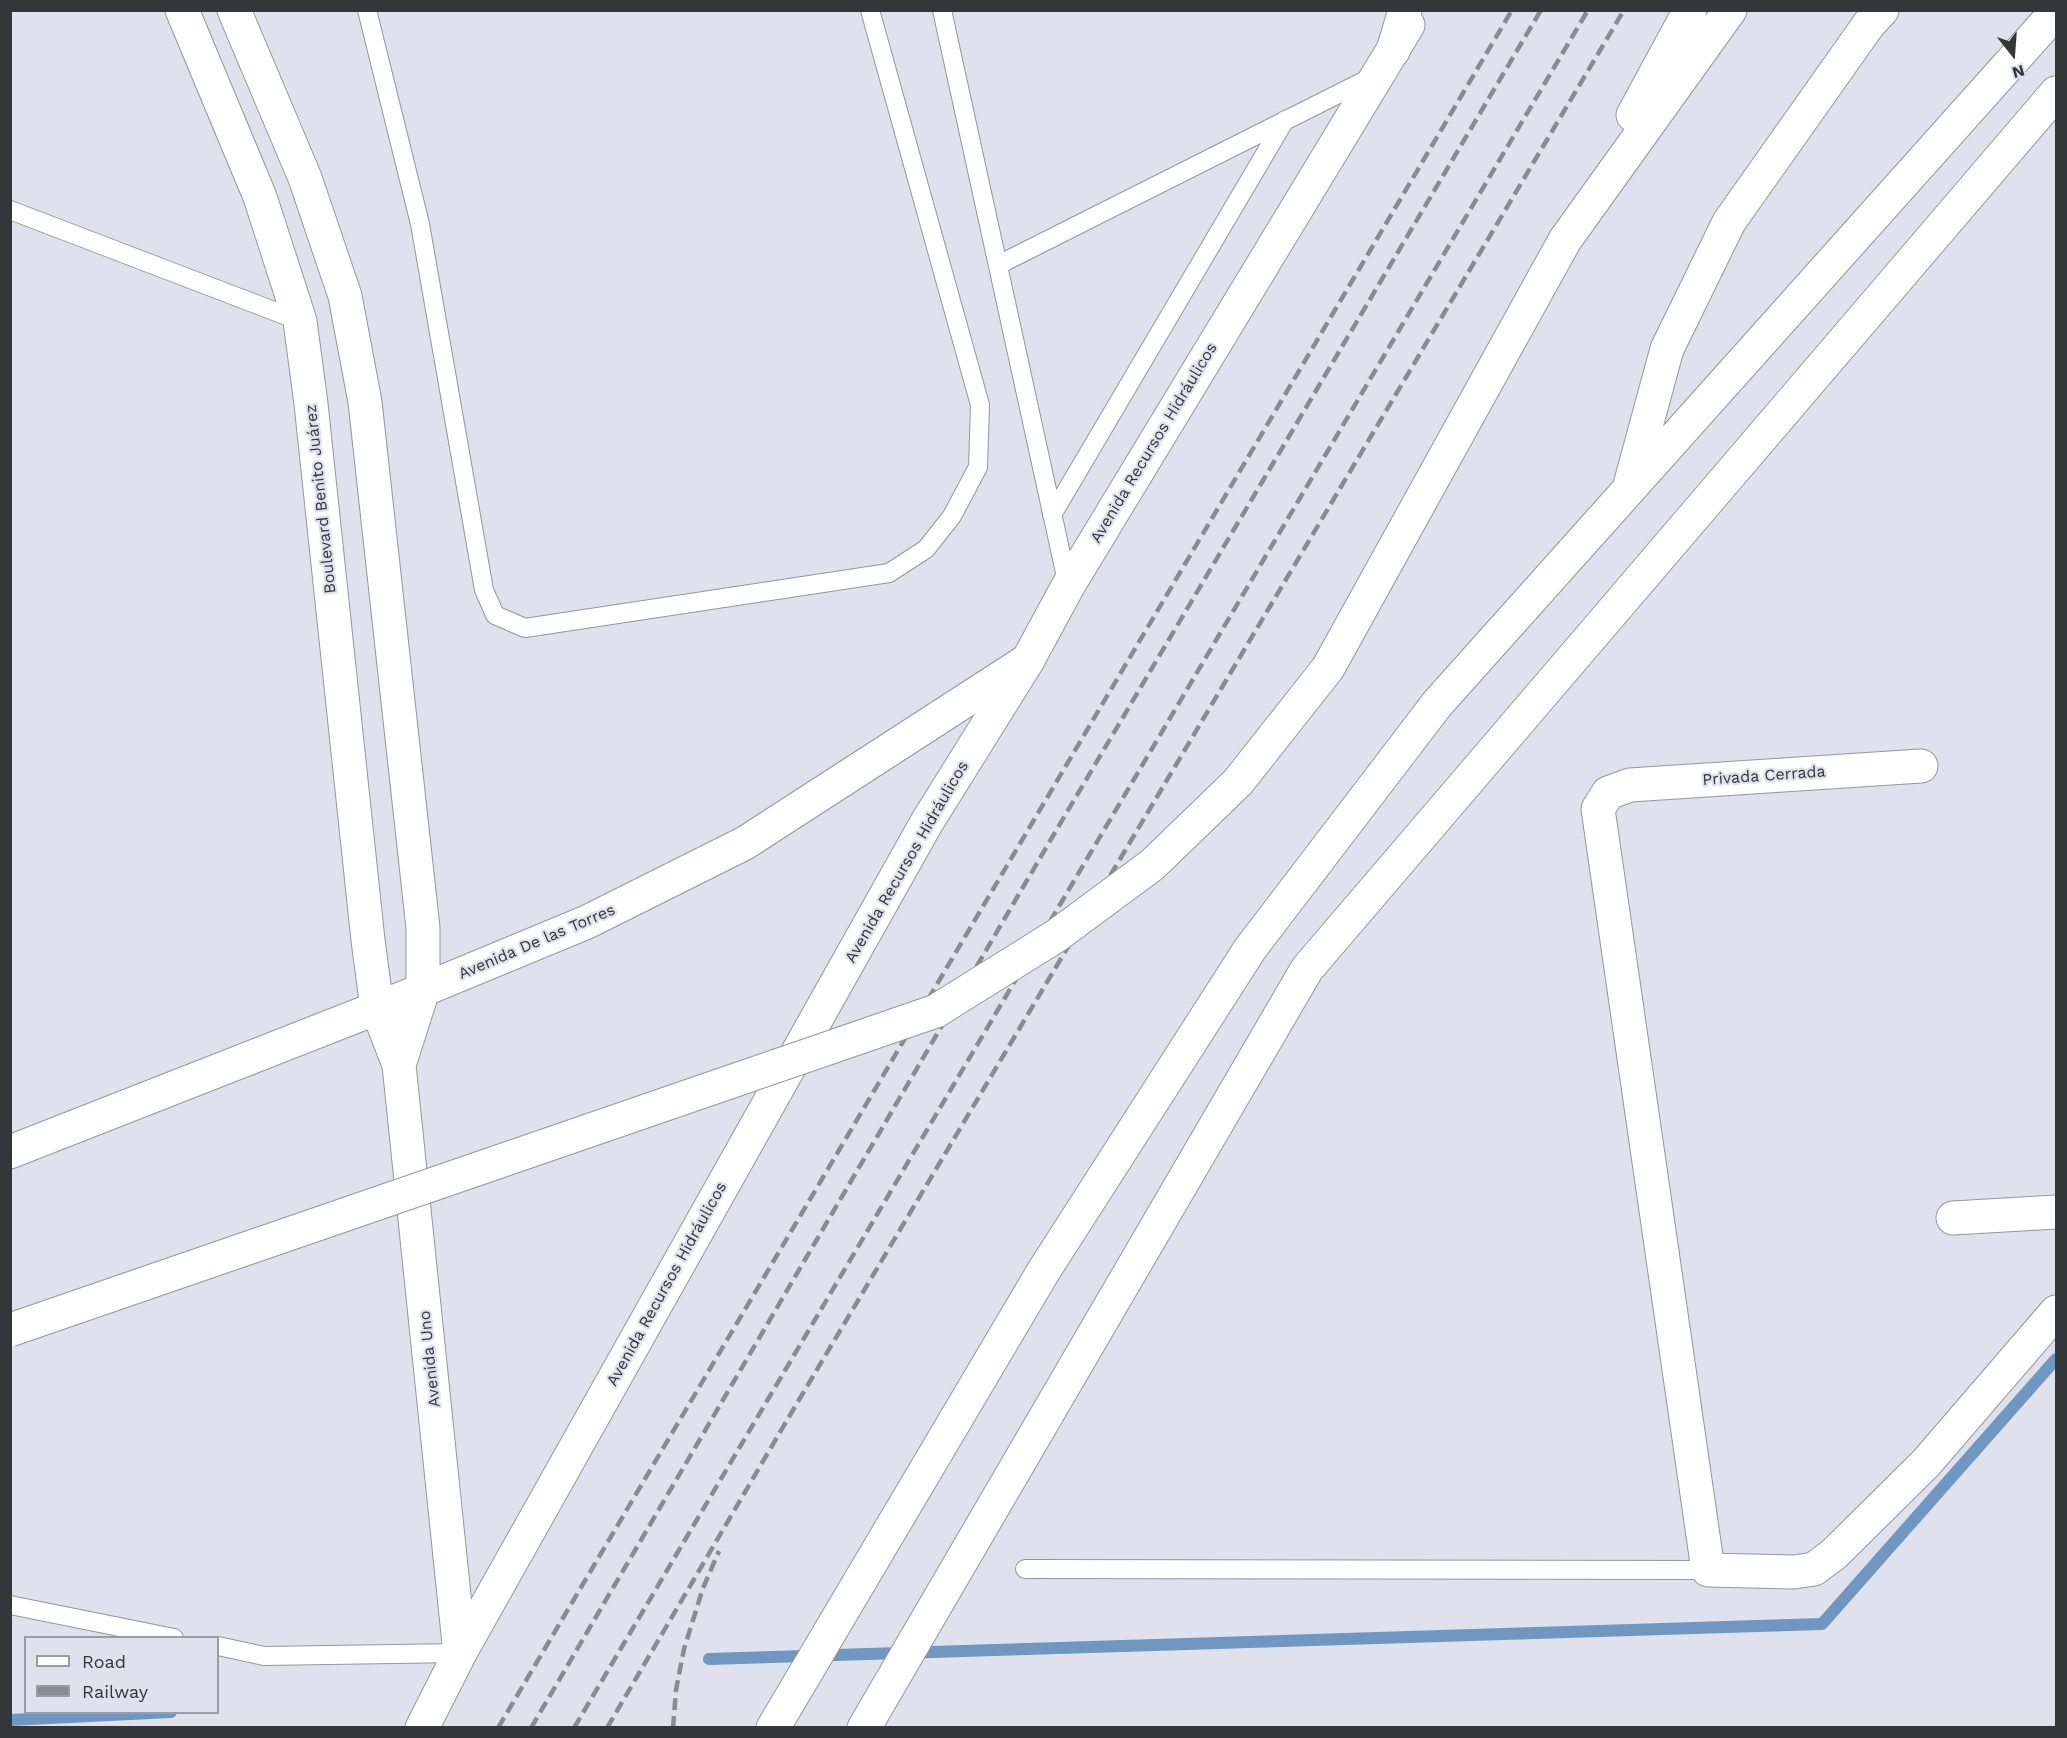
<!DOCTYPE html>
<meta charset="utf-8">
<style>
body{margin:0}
#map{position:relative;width:2067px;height:1738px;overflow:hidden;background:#dfe2ec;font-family:"Work Sans",sans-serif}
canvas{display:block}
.frame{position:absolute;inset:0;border:12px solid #35363a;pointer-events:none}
.legend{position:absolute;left:24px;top:1636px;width:195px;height:78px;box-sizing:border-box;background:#dfe2ec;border:2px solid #9b9da5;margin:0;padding:8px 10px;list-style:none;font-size:18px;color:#35363a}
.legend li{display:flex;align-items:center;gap:12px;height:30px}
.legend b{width:30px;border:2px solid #9b9da5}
.north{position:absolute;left:1983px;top:24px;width:60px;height:60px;-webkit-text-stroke:4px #dfe2ec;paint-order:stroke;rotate:163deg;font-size:16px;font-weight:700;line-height:24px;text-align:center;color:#35363a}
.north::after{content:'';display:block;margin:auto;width:21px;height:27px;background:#35363a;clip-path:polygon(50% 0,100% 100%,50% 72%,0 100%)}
</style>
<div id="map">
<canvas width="2067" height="1738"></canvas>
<div class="frame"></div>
<ul class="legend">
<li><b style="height:8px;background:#fff"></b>Road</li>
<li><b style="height:8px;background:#898b92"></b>Railway</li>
</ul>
<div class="north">N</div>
</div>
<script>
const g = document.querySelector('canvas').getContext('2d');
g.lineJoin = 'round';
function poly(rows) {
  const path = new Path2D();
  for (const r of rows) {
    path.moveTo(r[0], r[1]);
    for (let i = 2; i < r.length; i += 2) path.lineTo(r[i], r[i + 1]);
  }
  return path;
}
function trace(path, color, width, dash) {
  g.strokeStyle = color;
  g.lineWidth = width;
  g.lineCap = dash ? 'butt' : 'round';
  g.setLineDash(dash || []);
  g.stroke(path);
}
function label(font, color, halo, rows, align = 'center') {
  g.font = font + ' "Work Sans",sans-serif';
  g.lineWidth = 4.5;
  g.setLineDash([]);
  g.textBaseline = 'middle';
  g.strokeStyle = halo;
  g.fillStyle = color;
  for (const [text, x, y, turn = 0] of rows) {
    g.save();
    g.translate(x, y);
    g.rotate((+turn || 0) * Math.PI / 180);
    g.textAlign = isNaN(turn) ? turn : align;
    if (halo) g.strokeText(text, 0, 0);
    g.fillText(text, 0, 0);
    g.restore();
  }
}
const stream = poly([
 [709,1659,1822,1624,2056,1359],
 [10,1720,171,1712]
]);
const lane = poly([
 [367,10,420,224,484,590,495,615,525,628,889,573,926,549,952,516,978,467,980,405,870,10],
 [942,10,1068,586],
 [10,210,300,321],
 [998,265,1372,77],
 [1052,515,1285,120],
 [1025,1569,1708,1570],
 [10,1605,174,1638],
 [218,1646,264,1656,460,1653]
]);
const street = poly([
 [1921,766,1630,785,1608,793,1598,809,1708,1570,1794,1572,1814,1569,1834,1554,1926,1463,2056,1312],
 [1953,1218,2056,1212]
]);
const secondary = poly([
 [182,10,260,197,300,321,311,404,368,940,377,1008,399,1065,460,1653],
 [234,10,305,178,345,296,365,402,423,928,423,990,399,1065],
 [10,1152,423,990,587,922,745,843,1028,660]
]);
const primary = poly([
 [422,1728,460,1653,927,822,1028,660,1068,586,1408,25]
]);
const highway = poly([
 [1393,51,1405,10],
 [1633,115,1690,10],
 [1565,240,1730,10],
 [1630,485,1667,349,1729,222,1869,24,1882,10],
 [773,1728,1043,1272,1250,949,1437,704,2056,12],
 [864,1728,1307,969,2056,93]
]);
const rail = poly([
 [498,1728,1512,10],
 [531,1728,1067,812,1541,10],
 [574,1728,1588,10],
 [607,1728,793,1410,1624,10],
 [673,1728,676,1690,684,1649,703,1588,719,1551]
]);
const highwayBridge = poly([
 [10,1330,936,1011,1056,936,1152,865,1238,782,1328,668,1565,240]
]);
const streetNames = [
 ["Avenida Recursos Hidráulicos",1154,443,-59],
 ["Boulevard Benito Juárez",321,499,-96],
 ["Privada Cerrada",1764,776,-4],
 ["Avenida Recursos Hidráulicos",907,862,-60],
 ["Avenida De las Torres",537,942,-23],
 ["Avenida Recursos Hidráulicos",667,1284,-61],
 ["Avenida Uno",430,1359,-96]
];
trace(stream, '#7096c2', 12);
trace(lane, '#93969f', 20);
trace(street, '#93969f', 35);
trace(secondary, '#93969f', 35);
trace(primary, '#93969f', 35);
trace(highway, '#93969f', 35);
trace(lane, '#fff', 18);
trace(street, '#fff', 33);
trace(secondary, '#fff', 33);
trace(primary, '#fff', 33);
trace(highway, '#fff', 33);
trace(rail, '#898b92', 4.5, [12, 6]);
trace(highwayBridge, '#93969f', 35, []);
trace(highwayBridge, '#fff', 33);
label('16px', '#35363a', '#dfe2ec', streetNames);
</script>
